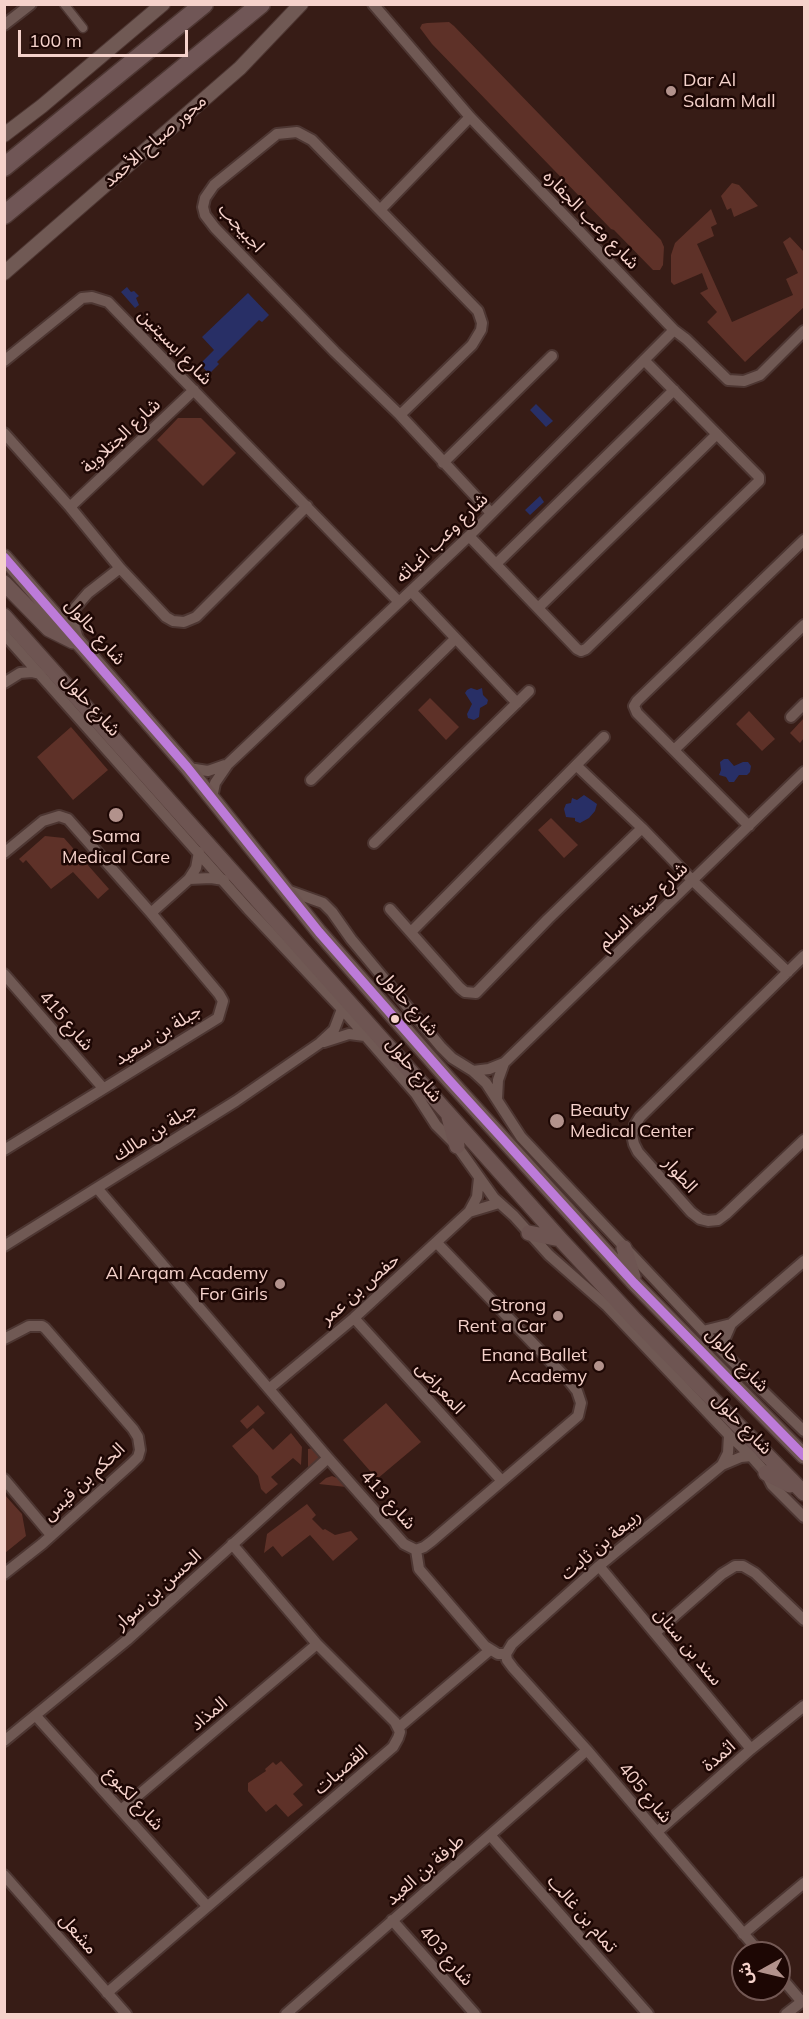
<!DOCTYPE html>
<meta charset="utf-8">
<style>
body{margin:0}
#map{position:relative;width:809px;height:2019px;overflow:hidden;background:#371c16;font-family:Mulish,"Noto Sans Arabic",sans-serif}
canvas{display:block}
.frame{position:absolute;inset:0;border:6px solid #f5d2cb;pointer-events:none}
.north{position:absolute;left:731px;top:1941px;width:60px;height:60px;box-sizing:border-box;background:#1d0704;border:2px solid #735854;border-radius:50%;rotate:262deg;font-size:16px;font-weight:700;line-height:24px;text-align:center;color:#f5d2cb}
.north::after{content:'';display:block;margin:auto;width:21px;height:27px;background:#b2928c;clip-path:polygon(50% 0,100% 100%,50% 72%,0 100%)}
.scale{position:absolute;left:18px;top:30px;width:170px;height:27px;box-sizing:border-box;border:3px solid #f5d2cb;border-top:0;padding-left:8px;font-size:18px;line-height:21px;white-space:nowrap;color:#f5d2cb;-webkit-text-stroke:4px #1d0704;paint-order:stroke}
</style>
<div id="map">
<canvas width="809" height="2019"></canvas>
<div class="frame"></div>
<div class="north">ش</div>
<div class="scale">100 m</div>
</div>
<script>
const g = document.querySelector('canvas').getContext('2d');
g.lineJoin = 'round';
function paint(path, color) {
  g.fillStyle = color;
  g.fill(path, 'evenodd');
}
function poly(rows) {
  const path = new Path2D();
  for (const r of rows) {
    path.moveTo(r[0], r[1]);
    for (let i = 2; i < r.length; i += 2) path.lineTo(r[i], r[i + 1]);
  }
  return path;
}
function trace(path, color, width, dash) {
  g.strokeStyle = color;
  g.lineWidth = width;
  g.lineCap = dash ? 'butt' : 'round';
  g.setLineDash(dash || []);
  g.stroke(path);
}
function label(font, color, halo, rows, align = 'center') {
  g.font = font + ' Mulish,"Noto Sans Arabic",sans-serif';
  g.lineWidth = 5;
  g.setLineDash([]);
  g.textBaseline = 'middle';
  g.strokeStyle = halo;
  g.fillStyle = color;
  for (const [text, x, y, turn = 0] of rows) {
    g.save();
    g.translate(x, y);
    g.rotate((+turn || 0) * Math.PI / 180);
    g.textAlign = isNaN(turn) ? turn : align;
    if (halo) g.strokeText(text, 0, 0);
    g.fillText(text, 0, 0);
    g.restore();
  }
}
const green = poly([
 [449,22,454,26,661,240,664,247,663,265,660,270,653,270,614,230,611,229,432,44,420,28,422,24,427,23],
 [732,183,739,185,758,206,734,217,731,208,727,210,721,196],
 [711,209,717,224,711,227,714,236,697,244,732,322,793,295,786,279,798,273,783,242,790,237,804,252,804,307,745,362,707,322,717,312,700,293,708,289,702,273,674,285,671,282,671,255,675,243],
 [178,418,201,418,236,453,203,486,157,440],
 [430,698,459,727,446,740,418,710],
 [749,711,775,739,762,751,736,724],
 [804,718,804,738,800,743,790,733],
 [71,727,108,770,73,800,37,757],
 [551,818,578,845,564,858,538,830],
 [45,836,64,838,109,889,98,899,73,872,51,889,26,860,23,863,19,859],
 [386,1403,421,1442,377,1479,343,1440],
 [258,1405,265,1413,247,1429,240,1421],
 [253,1428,273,1450,291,1433,302,1447,301,1465,293,1458,271,1477,278,1484,266,1494,261,1489,258,1476,232,1446],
 [313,1448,318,1454,319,1459,308,1470,308,1449],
 [332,1476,342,1480,346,1487,319,1484,326,1478],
 [4,1494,22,1514,26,1536,5,1553],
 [307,1504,316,1515,312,1519,323,1530,325,1529,335,1535,351,1531,358,1539,333,1561,310,1535,282,1557,273,1546,264,1553,267,1534],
 [281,1761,303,1785,293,1794,303,1805,288,1817,276,1804,266,1812,248,1791,248,1783,266,1771,265,1769,273,1762,276,1765]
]);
const water = poly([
 [127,287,131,292,134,291,139,296,136,298,139,305,135,308,121,292],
 [248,293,269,315,262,322,259,320,217,362,219,364,209,374,200,364,214,350,202,337],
 [536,404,553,421,546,427,530,410],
 [540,496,544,502,530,515,525,510],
 [471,688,477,690,482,688,483,695,488,700,487,704,480,708,479,717,474,720,468,718,467,714,472,704,465,693,467,690],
 [724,759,728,759,734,766,743,762,748,762,751,766,750,772,747,775,739,775,734,782,729,782,726,777,719,775,721,770,720,762],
 [584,795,597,804,595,811,589,818,580,823,575,821,575,818,566,817,564,809,566,804,571,803,572,798,577,800]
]);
const pedestrian = poly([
 [64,4,83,28]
]);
const minor = poly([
 [373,4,470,117,674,330,686,339,728,380,744,381,760,375,804,331],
 [4,25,31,4],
 [380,210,470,117],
 [4,361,82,298,92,297,108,302,399,602],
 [400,415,472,345,481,330,482,323,478,311,312,140,297,132,277,134,214,185,205,198,203,207,205,215,215,228,335,352,400,415,491,513],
 [4,433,70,507,120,568,166,617,173,621,184,622,196,617,307,506],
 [443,463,552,356],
 [70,507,194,390],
 [469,536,577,649,581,651,586,649,759,481,759,477,644,360],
 [496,564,674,390],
 [411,591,517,703],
 [538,608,717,434],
 [4,634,248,909,342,1009,416,1094,436,1125,457,1146,494,1198,514,1216,549,1255,607,1306,729,1435,751,1456,766,1473,772,1485,804,1517],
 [78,639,73,622,75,608,88,593,120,568],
 [4,683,20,673,32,672,41,674],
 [791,717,804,704],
 [674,750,804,625],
 [577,766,642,828,693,881,788,972],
 [188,768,208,771,225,765],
 [311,780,455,639],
 [212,798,215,783,228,764,469,536,674,330],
 [749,826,637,713,634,706,637,701,804,540],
 [374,843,529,691],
 [4,853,43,821,59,816,68,819,151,913,219,994,223,1001,218,1018,4,1150],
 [189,879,211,878,224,880],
 [284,889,323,903,332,912,351,939,441,1047,452,1058,473,1071,486,1083,521,1137,724,1353,804,1431],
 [390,909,460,988,465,992,476,993,548,919,642,828],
 [151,913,189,879,196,868,199,852],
 [411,932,604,737],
 [804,956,640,1117,635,1125,632,1135,634,1144,638,1152,691,1212,700,1219,708,1221,718,1220,726,1214,804,1140],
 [4,974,103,1088],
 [324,1042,349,1034,365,1036],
 [473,1071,489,1069,504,1063,804,772],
 [497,1099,498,1080,504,1063],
 [97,1188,328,1458,404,1544,416,1550],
 [469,1212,499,1203],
 [4,1246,236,1101,320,1043,334,1030,342,1009],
 [354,1318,501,1480],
 [703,1331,731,1324,804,1261],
 [4,1339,29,1326,42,1326,45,1328,133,1429,138,1437,140,1450,138,1457,131,1464,42,1544,4,1574],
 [724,1353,725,1338,731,1324],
 [270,1388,354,1318,469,1212,477,1197,479,1178],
 [722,1465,728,1453,729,1435],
 [4,1479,51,1535],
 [416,1550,424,1547,432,1541,578,1416,581,1403,577,1391,569,1381,437,1243],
 [416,1550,419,1569,485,1646,498,1654,506,1654],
 [599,1566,751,1749],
 [655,1633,722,1574,735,1566,743,1566,755,1573,804,1620],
 [506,1654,507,1660,513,1668,587,1750,760,1953],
 [506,1654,512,1644,599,1566,722,1465,741,1457,751,1456],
 [36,1716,207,1906],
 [398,1728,490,1650],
 [4,1741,127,1640,328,1458],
 [122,1809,317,1644],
 [657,1832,751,1749,804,1706],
 [490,1835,648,2014],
 [4,1875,126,2014],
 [392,1920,475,2014],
 [743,1934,804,1883],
 [779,1975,802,2002],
 [107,1993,393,1747,398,1738,400,1732,395,1722,317,1644,232,1544],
 [286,2014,587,1750],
 [786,2014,804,2000]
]);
const tertiary = poly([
 [4,135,42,106,163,4],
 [4,273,240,68,301,4]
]);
const secondary = poly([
 [4,557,187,767,319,932,449,1080,634,1283,804,1456],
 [4,583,49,629,73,641],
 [4,616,560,1239,636,1321,804,1493],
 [449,1117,457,1146],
 [529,1233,560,1239],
 [624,1248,633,1277],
 [766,1473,790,1485]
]);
const trunk = poly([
 [4,167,204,4],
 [4,215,261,4]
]);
const bus1 = poly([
 [4,557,187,767,319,932,449,1080,634,1283,804,1456]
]);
const markers = [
 [671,91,6,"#b2928c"],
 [116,815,8,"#b2928c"],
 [395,1019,5,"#f5d2cb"],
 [557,1121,8,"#b2928c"],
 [280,1284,6,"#b2928c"],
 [558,1316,6,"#b2928c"],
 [599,1366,6,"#b2928c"]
];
const poiNames = [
 ["Dar Al",683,81,"left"],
 ["Salam Mall",683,102,"left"],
 ["Sama",116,837,"center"],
 ["Medical Care",116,858,"center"],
 ["Beauty",570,1111,"left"],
 ["Medical Center",570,1132,"left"],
 ["Al Arqam Academy",268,1274],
 ["For Girls",268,1295],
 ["Strong",546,1306],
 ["Rent a Car",546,1327],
 ["Enana Ballet",587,1356],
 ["Academy",587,1377]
];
const streetNames = [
 ["محور صباح الأحمد",155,141,-41],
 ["شارع وعب الجفاره",591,220,46],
 ["اجبيجب",241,228,48],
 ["شارع ابسيتين",175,347,46],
 ["شارع الجتلاوية",121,436,-43],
 ["شارع وعب اغباثه",442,538,-44],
 ["شارع حالول",95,632,49],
 ["شارع حلول",91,705,48],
 ["شارع حينة السلم",643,906,-44],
 ["شارع حالول",408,1003,49],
 ["شارع 415",66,1021,49],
 ["جبلة بن سعيد",158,1035,-32],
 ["شارع حلول",414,1070,51],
 ["جبلة بن مالك",155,1132,-32],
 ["الطوار",680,1175,48],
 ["حفص بن عمر",360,1289,-41],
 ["شارع حالول",737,1360,46],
 ["المعراض",440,1388,48],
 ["شارع حلول",742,1424,46],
 ["الحكم بن قيس",84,1482,-43],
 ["شارع 413",388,1500,48],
 ["ربيعة بن ثابت",601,1545,-40],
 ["الحسن بن سوار",158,1590,-42],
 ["سند بن سنان",688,1647,50],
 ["المذاد",209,1714,-40],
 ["اثمدة",719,1756,-41],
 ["القصبات",341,1770,-41],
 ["شارع 405",645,1793,50],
 ["شارع لكبوع",134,1799,48],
 ["طرفة بن العبد",425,1870,-41],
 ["تمام بن غالب",582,1914,49],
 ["مشعل",78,1934,49],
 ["شارع 403",446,1956,49]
];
paint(green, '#5e3128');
paint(water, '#282f66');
trace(pedestrian, '#4d3632', 11);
trace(minor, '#4d3632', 14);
trace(tertiary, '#4d3632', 16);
trace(secondary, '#4d3632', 18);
trace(trunk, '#4d3632', 21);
trace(pedestrian, '#705954', 8);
trace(minor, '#705954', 10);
trace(tertiary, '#705954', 14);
trace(secondary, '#6e5552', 15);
trace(trunk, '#705656', 18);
trace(bus1, '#bd7bd9', 9);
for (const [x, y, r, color] of markers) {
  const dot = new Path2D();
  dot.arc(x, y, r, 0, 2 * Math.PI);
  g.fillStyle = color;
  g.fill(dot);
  trace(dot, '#1d0704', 2);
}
label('18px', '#f5d2cb', '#1d0704', poiNames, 'right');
label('18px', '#f5d2cb', '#1d0704', streetNames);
</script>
